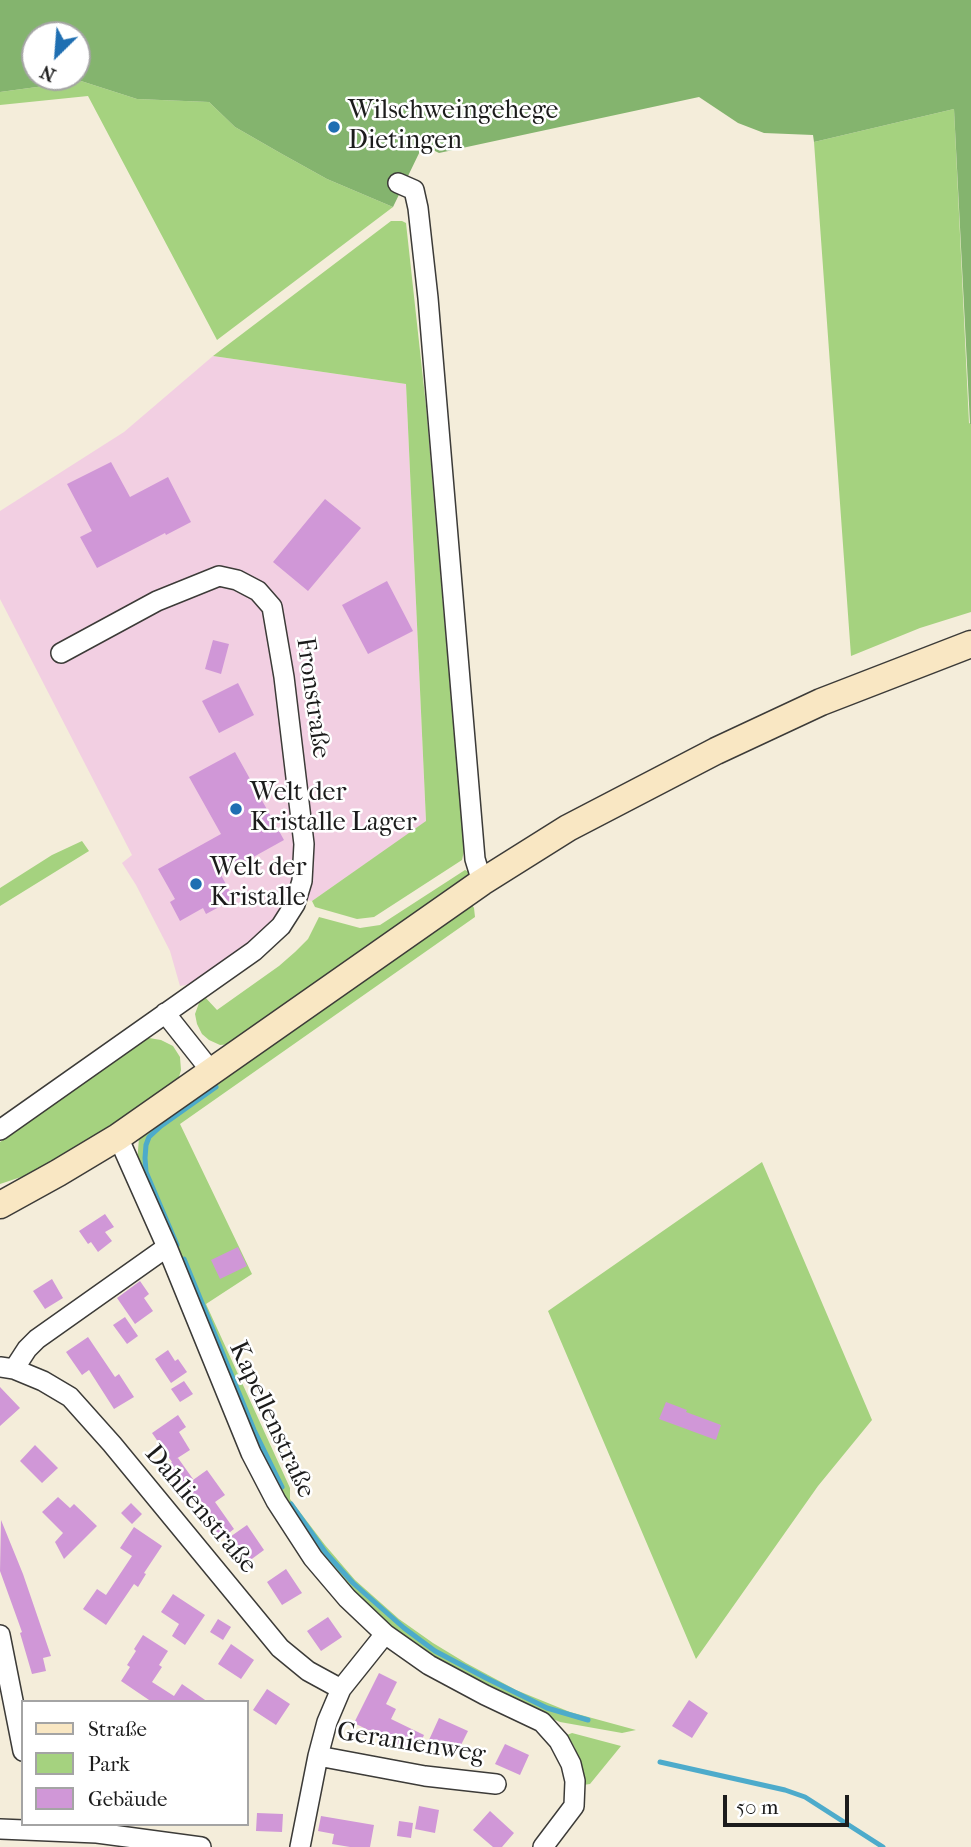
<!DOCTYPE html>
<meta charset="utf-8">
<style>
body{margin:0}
#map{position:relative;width:971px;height:1847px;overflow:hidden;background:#f4edda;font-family:"IM FELL French Canon",serif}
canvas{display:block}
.legend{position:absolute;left:21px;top:1700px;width:228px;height:126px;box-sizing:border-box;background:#fff;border:2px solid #a4a4a4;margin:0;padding:9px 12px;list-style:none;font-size:21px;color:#1c1c1c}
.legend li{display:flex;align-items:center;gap:14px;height:35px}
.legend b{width:35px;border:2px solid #a4a4a4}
.north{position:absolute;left:21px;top:21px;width:70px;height:70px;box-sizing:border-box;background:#fff;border:2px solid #a4a4a4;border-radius:50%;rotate:205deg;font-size:19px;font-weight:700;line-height:28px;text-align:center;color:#1c1c1c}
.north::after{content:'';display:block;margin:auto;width:24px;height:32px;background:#1f6fb2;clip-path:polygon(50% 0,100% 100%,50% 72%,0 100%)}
.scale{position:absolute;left:723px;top:1795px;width:126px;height:32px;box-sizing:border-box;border:4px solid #1c1c1c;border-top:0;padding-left:9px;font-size:21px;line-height:24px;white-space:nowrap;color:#1c1c1c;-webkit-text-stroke:5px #fff;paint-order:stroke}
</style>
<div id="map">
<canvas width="971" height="1847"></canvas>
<ul class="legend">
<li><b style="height:9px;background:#f9e7c3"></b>Straße</li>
<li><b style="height:19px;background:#a5d27f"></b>Park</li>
<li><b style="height:19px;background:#d097d7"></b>Gebäude</li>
</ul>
<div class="north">N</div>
<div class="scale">50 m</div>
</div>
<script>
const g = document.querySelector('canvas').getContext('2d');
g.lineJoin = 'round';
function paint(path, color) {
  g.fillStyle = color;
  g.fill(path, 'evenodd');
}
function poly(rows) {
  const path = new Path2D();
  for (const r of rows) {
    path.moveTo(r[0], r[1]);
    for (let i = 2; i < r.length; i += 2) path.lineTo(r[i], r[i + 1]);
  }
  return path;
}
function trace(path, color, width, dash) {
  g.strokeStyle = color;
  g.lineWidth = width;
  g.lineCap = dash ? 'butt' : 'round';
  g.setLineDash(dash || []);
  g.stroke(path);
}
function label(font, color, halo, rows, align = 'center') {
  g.font = font + ' "IM FELL French Canon",serif';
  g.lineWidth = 5;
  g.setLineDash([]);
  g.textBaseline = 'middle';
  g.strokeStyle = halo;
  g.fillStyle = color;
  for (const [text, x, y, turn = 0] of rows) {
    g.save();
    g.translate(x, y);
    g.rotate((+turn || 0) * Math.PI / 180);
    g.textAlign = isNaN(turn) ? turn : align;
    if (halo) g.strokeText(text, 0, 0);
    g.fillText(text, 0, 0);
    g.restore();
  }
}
const built = poly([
 [213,356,406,384,426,822,312,901,289,896,278,921,198,983,180,986,170,951,136,885,122,863,132,855,0,599,0,511,124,432]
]);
const green = poly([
 [81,81,137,99,209,102,235,127,282,154,327,179,393,207,217,340,88,96,0,105,0,92],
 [954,109,969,423,971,424,971,612,920,628,851,656,814,142],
 [391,221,402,221,406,223,426,406,464,851,462,860,374,917,357,919,315,907,312,901,426,821,406,384,213,356],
 [82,841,89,851,0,906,0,888,52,855],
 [465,870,469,872,470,876,233,1044,220,1045,209,1040,202,1034,197,1024,195,1014,199,1003,204,996,217,1010,279,966,295,952,308,939,319,917,360,928,380,925],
 [470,901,474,908,475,917,180,1124,252,1274,206,1304,290,1488,290,1499,325,1545,355,1580,399,1619,433,1643,466,1663,516,1690,570,1712,636,1730,622,1733,560,1722,497,1695,446,1667,398,1634,335,1575,278,1496,137,1163,139,1138],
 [149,1038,161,1040,173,1046,180,1057,181,1070,177,1084,138,1113,39,1171,0,1184,0,1142,140,1041],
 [762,1162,872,1420,818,1486,696,1659,548,1311],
 [572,1733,621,1746,590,1784,583,1785,575,1748,567,1735]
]);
const forest = poly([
 [0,0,971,0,971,424,970,424,954,109,814,142,813,135,764,133,738,123,699,97,439,153,423,145,393,207,327,179,282,154,235,127,209,102,137,99,81,81,0,92],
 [35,35,77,35,77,77,35,77]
]);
const stream = poly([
 [177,1245,146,1172,145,1158,146,1145,149,1137,161,1126,216,1087],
 [184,1259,254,1430,282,1487],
 [291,1504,326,1553,353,1583,404,1628,435,1651,486,1678,547,1708,588,1720],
 [660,1762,785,1790,805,1797,883,1847]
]);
const building = poly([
 [111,462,130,497,168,477,191,522,166,535,165,533,97,568,80,537,92,531,67,484],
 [325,499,361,528,308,591,273,562],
 [387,581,413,631,368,654,342,605],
 [213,640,229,644,221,674,205,669],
 [238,683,254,715,219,733,202,701],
 [235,752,284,840,221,875,234,899,206,914,203,908,180,921,170,902,175,899,158,869,221,834,189,777],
 [105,1214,114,1227,105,1232,112,1241,98,1252,91,1242,88,1244,79,1231],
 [238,1247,247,1266,220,1279,211,1260],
 [52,1279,63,1298,45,1309,33,1291],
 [140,1281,149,1294,144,1298,153,1311,135,1324,117,1298],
 [125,1317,138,1336,127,1344,113,1325],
 [88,1337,115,1377,119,1374,134,1397,114,1409,89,1370,82,1375,66,1352],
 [168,1350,175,1361,178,1359,187,1372,171,1383,155,1359],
 [184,1381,193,1394,180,1402,171,1389],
 [0,1387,20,1408,0,1426],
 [666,1402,687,1410,686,1412,721,1425,716,1440,659,1419],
 [178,1415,186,1427,179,1432,190,1450,176,1459,178,1458,193,1479,181,1488,174,1479,171,1481,163,1468,172,1462,152,1433],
 [35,1445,58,1468,42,1483,20,1461],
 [207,1470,225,1495,215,1502,234,1529,221,1539,208,1520,209,1519,186,1485],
 [58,1497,70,1508,74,1504,97,1526,64,1559,55,1542,63,1533,42,1512],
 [131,1503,142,1514,132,1524,121,1513],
 [1,1520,23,1574,51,1656,43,1658,46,1671,32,1674,20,1633,22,1632,0,1571],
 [247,1525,264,1550,245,1564,227,1539],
 [134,1527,162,1546,144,1573,146,1574,138,1587,134,1584,106,1625,83,1609,97,1589,106,1595,132,1556,120,1548],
 [286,1569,302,1593,282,1605,267,1582],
 [173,1594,205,1615,185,1645,172,1636,179,1624,161,1612],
 [328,1617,342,1637,321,1651,307,1631],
 [218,1619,231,1627,223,1640,210,1632],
 [143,1635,168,1651,159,1665,162,1667,152,1682,174,1696,182,1684,208,1702,152,1702,121,1681,130,1667,127,1665,136,1651,134,1649],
 [231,1644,254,1660,241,1679,218,1664],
 [379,1673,397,1682,386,1704,396,1709,391,1719,424,1735,416,1752,410,1749,409,1750,354,1723],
 [267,1689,290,1704,276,1725,253,1710],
 [689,1700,708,1713,692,1738,672,1726],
 [439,1718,468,1731,457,1753,429,1740],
 [505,1744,529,1755,520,1775,495,1764],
 [419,1806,439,1810,435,1833,415,1829],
 [490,1811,514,1833,502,1847,493,1847,473,1830],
 [257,1813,283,1814,282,1832,256,1831],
 [321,1816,374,1825,370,1847,350,1847,332,1844,334,1834,318,1831],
 [399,1821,413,1823,411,1838,397,1836]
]);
const street = poly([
 [398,183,414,190,418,208,428,298,475,859,482,882],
 [165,1013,211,1071],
 [0,1130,254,951,281,926,295,904,302,881,304,844,284,677,272,607,258,591,237,580,219,576,157,601,61,653],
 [118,1137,167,1247,251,1453,276,1501,313,1558,347,1598,385,1634,429,1665,485,1695,542,1722,559,1741,571,1764,575,1781,574,1806,543,1847],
 [0,1367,14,1369,43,1381,70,1397,112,1444,280,1648,308,1671,341,1689],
 [14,1369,27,1349,37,1339,167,1247],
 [0,1635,23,1751],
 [318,1756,425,1776,496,1784],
 [0,1829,97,1833,201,1847],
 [300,1847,318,1756,327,1722,341,1689,385,1634]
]);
const secondary = poly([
 [0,1205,58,1173,118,1137,482,882,568,828,716,751,821,702,971,644]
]);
const markers = [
 [334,127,7,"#1f6fb2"],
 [236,809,7,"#1f6fb2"],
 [196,884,7,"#1f6fb2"]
];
const poiNames = [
 ["Wilschweingehege",348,112],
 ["Dietingen",348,142],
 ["Welt der",250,794],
 ["Kristalle Lager",250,824],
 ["Welt der",210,869],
 ["Kristalle",210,899]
];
const streetNames = [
 ["Fronstraße",312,698,82],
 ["Kapellenstraße",271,1420,65],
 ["Dahlienstraße",200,1510,50],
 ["Geranienweg",411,1744,9]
];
paint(built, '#f2cfe2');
paint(green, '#a5d27f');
paint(forest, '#84b46e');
trace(stream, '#4dabcb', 5);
paint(building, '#d097d7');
trace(street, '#3c3b38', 22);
trace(secondary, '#3c3b38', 29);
trace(street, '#fff', 19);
trace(secondary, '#f9e7c3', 26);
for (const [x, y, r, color] of markers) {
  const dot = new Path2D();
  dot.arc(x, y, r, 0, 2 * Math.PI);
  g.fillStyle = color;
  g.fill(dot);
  trace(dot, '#fff', 2.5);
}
label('26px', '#1c1c1c', '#fff', poiNames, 'left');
label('26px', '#1c1c1c', '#fff', streetNames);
</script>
